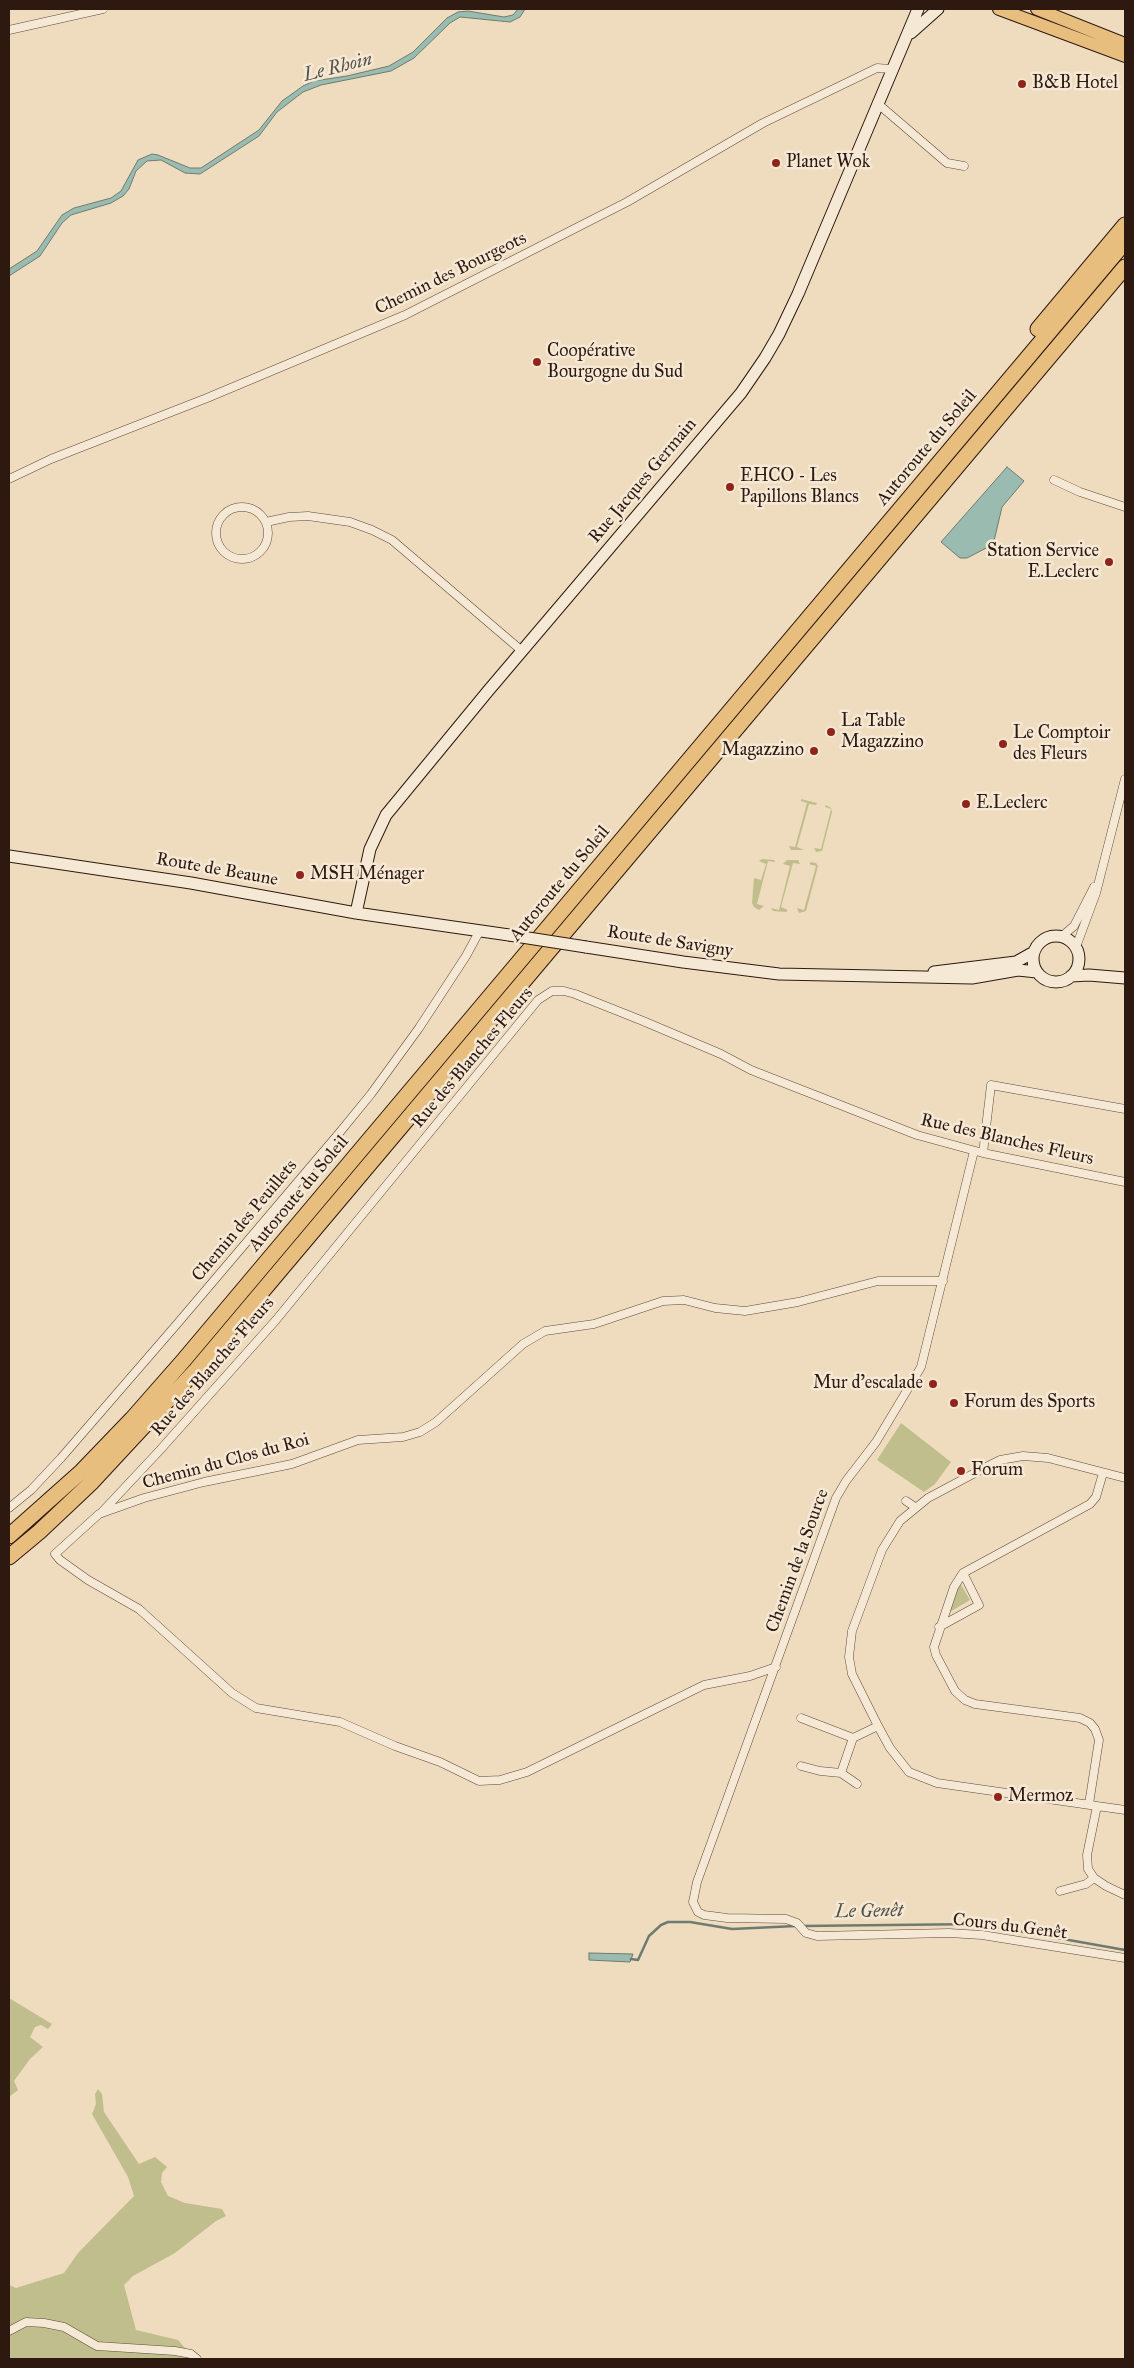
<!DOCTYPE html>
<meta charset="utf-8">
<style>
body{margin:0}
#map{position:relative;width:1134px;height:2368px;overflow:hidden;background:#efdcbe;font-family:"IM FELL Great Primer",serif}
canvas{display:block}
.frame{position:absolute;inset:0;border:10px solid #2d190f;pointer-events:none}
</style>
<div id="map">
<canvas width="1134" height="2368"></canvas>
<div class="frame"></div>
</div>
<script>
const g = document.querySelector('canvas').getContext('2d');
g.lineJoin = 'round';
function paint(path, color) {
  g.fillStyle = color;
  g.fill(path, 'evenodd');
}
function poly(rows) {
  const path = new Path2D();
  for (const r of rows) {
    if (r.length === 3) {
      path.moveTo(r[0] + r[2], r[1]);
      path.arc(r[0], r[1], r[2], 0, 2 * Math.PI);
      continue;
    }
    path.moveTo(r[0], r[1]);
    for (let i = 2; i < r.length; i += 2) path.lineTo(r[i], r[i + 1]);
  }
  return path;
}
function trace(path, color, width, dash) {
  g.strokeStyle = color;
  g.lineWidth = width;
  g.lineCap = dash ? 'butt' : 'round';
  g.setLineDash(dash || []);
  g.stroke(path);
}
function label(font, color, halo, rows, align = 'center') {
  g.font = font + ' "IM FELL Great Primer",serif';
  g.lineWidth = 5;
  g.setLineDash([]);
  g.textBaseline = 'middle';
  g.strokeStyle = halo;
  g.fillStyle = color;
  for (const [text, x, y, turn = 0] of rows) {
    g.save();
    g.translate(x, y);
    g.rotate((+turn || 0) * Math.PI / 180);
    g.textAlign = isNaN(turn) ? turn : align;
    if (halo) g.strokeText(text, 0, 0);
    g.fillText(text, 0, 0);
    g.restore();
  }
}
const green = poly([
 [801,799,817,803,816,805,809,804,797,847,804,850,791,850,789,846,795,847,807,803,801,801],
 [826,805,831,808,832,812,822,851,816,852,814,848,821,849,831,809,825,807],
 [762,859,774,860,775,862,768,861,757,904,764,906,759,910,754,907,752,903,754,878,761,880,766,864,759,861],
 [787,860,798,860,800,864,793,863,781,907,788,910,786,912,773,911,771,908,779,910,790,866,783,864],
 [811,862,816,863,818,866,806,911,799,913,797,908,804,910,816,866,809,864],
 [901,1423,951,1462,935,1484,924,1492,877,1460],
 [960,1583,970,1600,948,1613,957,1584],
 [9,1998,52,2024,48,2029,41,2025,35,2027,30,2037,43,2047,30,2059,14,2081,18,2090,9,2097],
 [98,2089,102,2094,104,2112,139,2164,155,2157,167,2167,162,2173,161,2182,168,2196,185,2203,222,2209,226,2216,216,2221,175,2253,133,2276,124,2285,136,2330,178,2340,195,2359,9,2359,9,2285,16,2288,64,2273,78,2253,134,2196,128,2177,92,2114,96,2104,95,2094]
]);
const water = poly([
 [518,9,525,9,520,17,510,22,460,17,450,23,414,58,391,71,321,85,303,92,277,112,259,136,200,174,185,173,161,160,147,161,136,171,129,189,123,196,111,203,71,215,62,223,40,256,9,276,9,269,37,251,62,215,74,208,111,198,121,191,138,160,152,154,158,155,190,168,201,168,259,130,282,101,303,86,314,81,347,76,389,66,413,52,447,18,458,12,468,11,504,17,513,15,518,9],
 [1007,467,1024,481,1002,507,994,541,992,545,967,558,960,558,941,542,1007,467],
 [589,1953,633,1954,630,1962,589,1960,589,1953]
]);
const stream = poly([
 [802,1926,979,1924,1125,1950],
 [631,1959,638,1960,649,1936,661,1925,668,1922,690,1922,732,1929,796,1926]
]);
const street = poly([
 [9,30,103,9],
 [877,103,947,163,964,166],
 [9,479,51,459,207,398,405,315,627,202,763,123,877,68,891,69],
 [1054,480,1080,492,1125,507],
 [242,533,26],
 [266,522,289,517,308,516,350,522,372,530,392,540,522,651],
 [1061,937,1074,926,1094,887],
 [1076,947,1096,893,1125,779],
 [974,1151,921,1367,876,1442,846,1481,836,1498,697,1882,693,1902,698,1912,704,1915,727,1918,786,1919,797,1923,806,1933,817,1936,949,1933,982,1935,1125,1958],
 [983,1153,991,1085,1125,1109],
 [1125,1478,1048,1458,1023,1456,1000,1460,988,1466,928,1498,900,1521,882,1550,852,1631,849,1657,852,1674,878,1726,890,1748,909,1772,937,1783,1125,1810],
 [906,1501,915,1507],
 [9,1508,31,1490,61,1458,177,1324,340,1132,371,1094,419,1028,466,956,479,932],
 [101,1513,160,1450,276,1320,538,1000,552,991,564,991,575,994,643,1021,721,1054,751,1070,917,1135,983,1153,1125,1182],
 [939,1627,979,1605,963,1573],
 [776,1667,750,1676,704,1685,527,1772,500,1780,479,1781,440,1762,395,1746,340,1722,256,1708,232,1693,139,1609,88,1580,60,1560,55,1554,99,1514,144,1498,204,1482,292,1464,358,1440,403,1437,420,1432,436,1422,523,1344,545,1331,594,1324,663,1301,684,1300,715,1308,745,1311,798,1302,878,1281,943,1281],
 [801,1718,853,1738,878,1726],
 [801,1766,820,1771,841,1773,857,1784],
 [841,1773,853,1738],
 [1089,1804,1099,1740,1095,1729,1090,1723,1080,1718,975,1704,965,1700,955,1691,936,1655,934,1647,954,1587,963,1573,1090,1504,1096,1497,1103,1473],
 [1097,1806,1087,1855,1088,1869,1094,1878,1106,1886,1125,1895],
 [1060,1891,1086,1884,1094,1878],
 [9,2331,26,2322,44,2323,64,2327,97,2346,175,2351,191,2354,197,2359]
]);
const secondary = poly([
 [911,33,938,9],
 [9,856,191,883,356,913,509,935],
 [356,913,370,849,386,815,488,691,741,393,765,358,779,334,798,294,918,9],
 [1056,959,23],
 [586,947,683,962,779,974,972,978,1018,970,1037,972],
 [934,972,1016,962,1034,952],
 [1071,976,1089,975,1125,978]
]);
const primary = poly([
 [999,9,1125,56],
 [1037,9,1125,44]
]);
const highway = poly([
 [1038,329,1125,225],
 [9,1536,82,1471,132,1419,183,1361,1125,242],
 [9,1557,39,1532,92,1482,196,1370,1125,267]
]);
const secondaryBridge = poly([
 [509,935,586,947]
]);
const markers = [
 [1022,84,5,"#8f2418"],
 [776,163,5,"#8f2418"],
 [537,362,5,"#8f2418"],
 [730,487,5,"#8f2418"],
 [1109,562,5,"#8f2418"],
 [831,732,5,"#8f2418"],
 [1003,744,5,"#8f2418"],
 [814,751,5,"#8f2418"],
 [966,804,5,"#8f2418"],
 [300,875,5,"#8f2418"],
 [933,1384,5,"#8f2418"],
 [954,1403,5,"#8f2418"],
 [961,1471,5,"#8f2418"],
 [998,1797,5,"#8f2418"]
];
const poiNames = [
 ["B&B Hotel",1032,84],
 ["Planet Wok",786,163],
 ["Coopérative",547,352],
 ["Bourgogne du Sud",547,373],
 ["EHCO - Les",740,477],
 ["Papillons Blancs",740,498],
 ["Station Service",1099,552,"right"],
 ["E.Leclerc",1099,573,"right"],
 ["La Table",841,722],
 ["Magazzino",841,743],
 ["Le Comptoir",1013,734],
 ["des Fleurs",1013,755],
 ["Magazzino",804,751,"right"],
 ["E.Leclerc",976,804],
 ["MSH Ménager",310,875],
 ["Mur d'escalade",923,1384,"right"],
 ["Forum des Sports",964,1403],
 ["Forum",971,1471],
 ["Mermoz",1008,1797]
];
const streetNames = [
 ["Chemin des Bourgeots",451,274,-26],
 ["Autoroute du Soleil",927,448,-50],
 ["Rue Jacques Germain",643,481,-50],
 ["Route de Beaune",217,870,10],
 ["Autoroute du Soleil",560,884,-50],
 ["Route de Savigny",670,942,9],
 ["Rue des Blanches Fleurs",473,1058,-50],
 ["Rue des Blanches Fleurs",1007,1140,13],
 ["Autoroute du Soleil",299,1194,-50],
 ["Chemin des Peuillets",245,1221,-50],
 ["Rue des Blanches Fleurs",213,1367,-49],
 ["Chemin du Clos du Roi",226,1462,-15],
 ["Chemin de la Source",798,1561,-70],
 ["Cours du Genêt",1010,1927,7]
];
const waterNames = [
 ["Le Rhoin",338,68,-14],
 ["Le Genêt",869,1912,-1]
];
paint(green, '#c0be8c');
paint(water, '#9abcb0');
trace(water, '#6e7b70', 1);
trace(stream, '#6e7b70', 2.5);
trace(street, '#5e4a3b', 9);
trace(secondary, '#2d190f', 13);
trace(primary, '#2d190f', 14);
trace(highway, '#2d190f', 17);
trace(street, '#f5e8d5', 8);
trace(secondary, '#f5e8d5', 11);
trace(primary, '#e8be7f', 12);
trace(highway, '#e8be7f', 15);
trace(secondaryBridge, '#2d190f', 13, []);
trace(secondaryBridge, '#f5e8d5', 11);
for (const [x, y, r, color] of markers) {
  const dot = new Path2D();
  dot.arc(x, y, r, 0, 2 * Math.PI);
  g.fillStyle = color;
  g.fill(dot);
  trace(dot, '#f5e8d5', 2);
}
label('18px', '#2d190f', '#f5e8d5', poiNames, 'left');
label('18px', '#2d190f', '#f5e8d5', streetNames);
label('italic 19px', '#535247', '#f5e8d5', waterNames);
</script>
